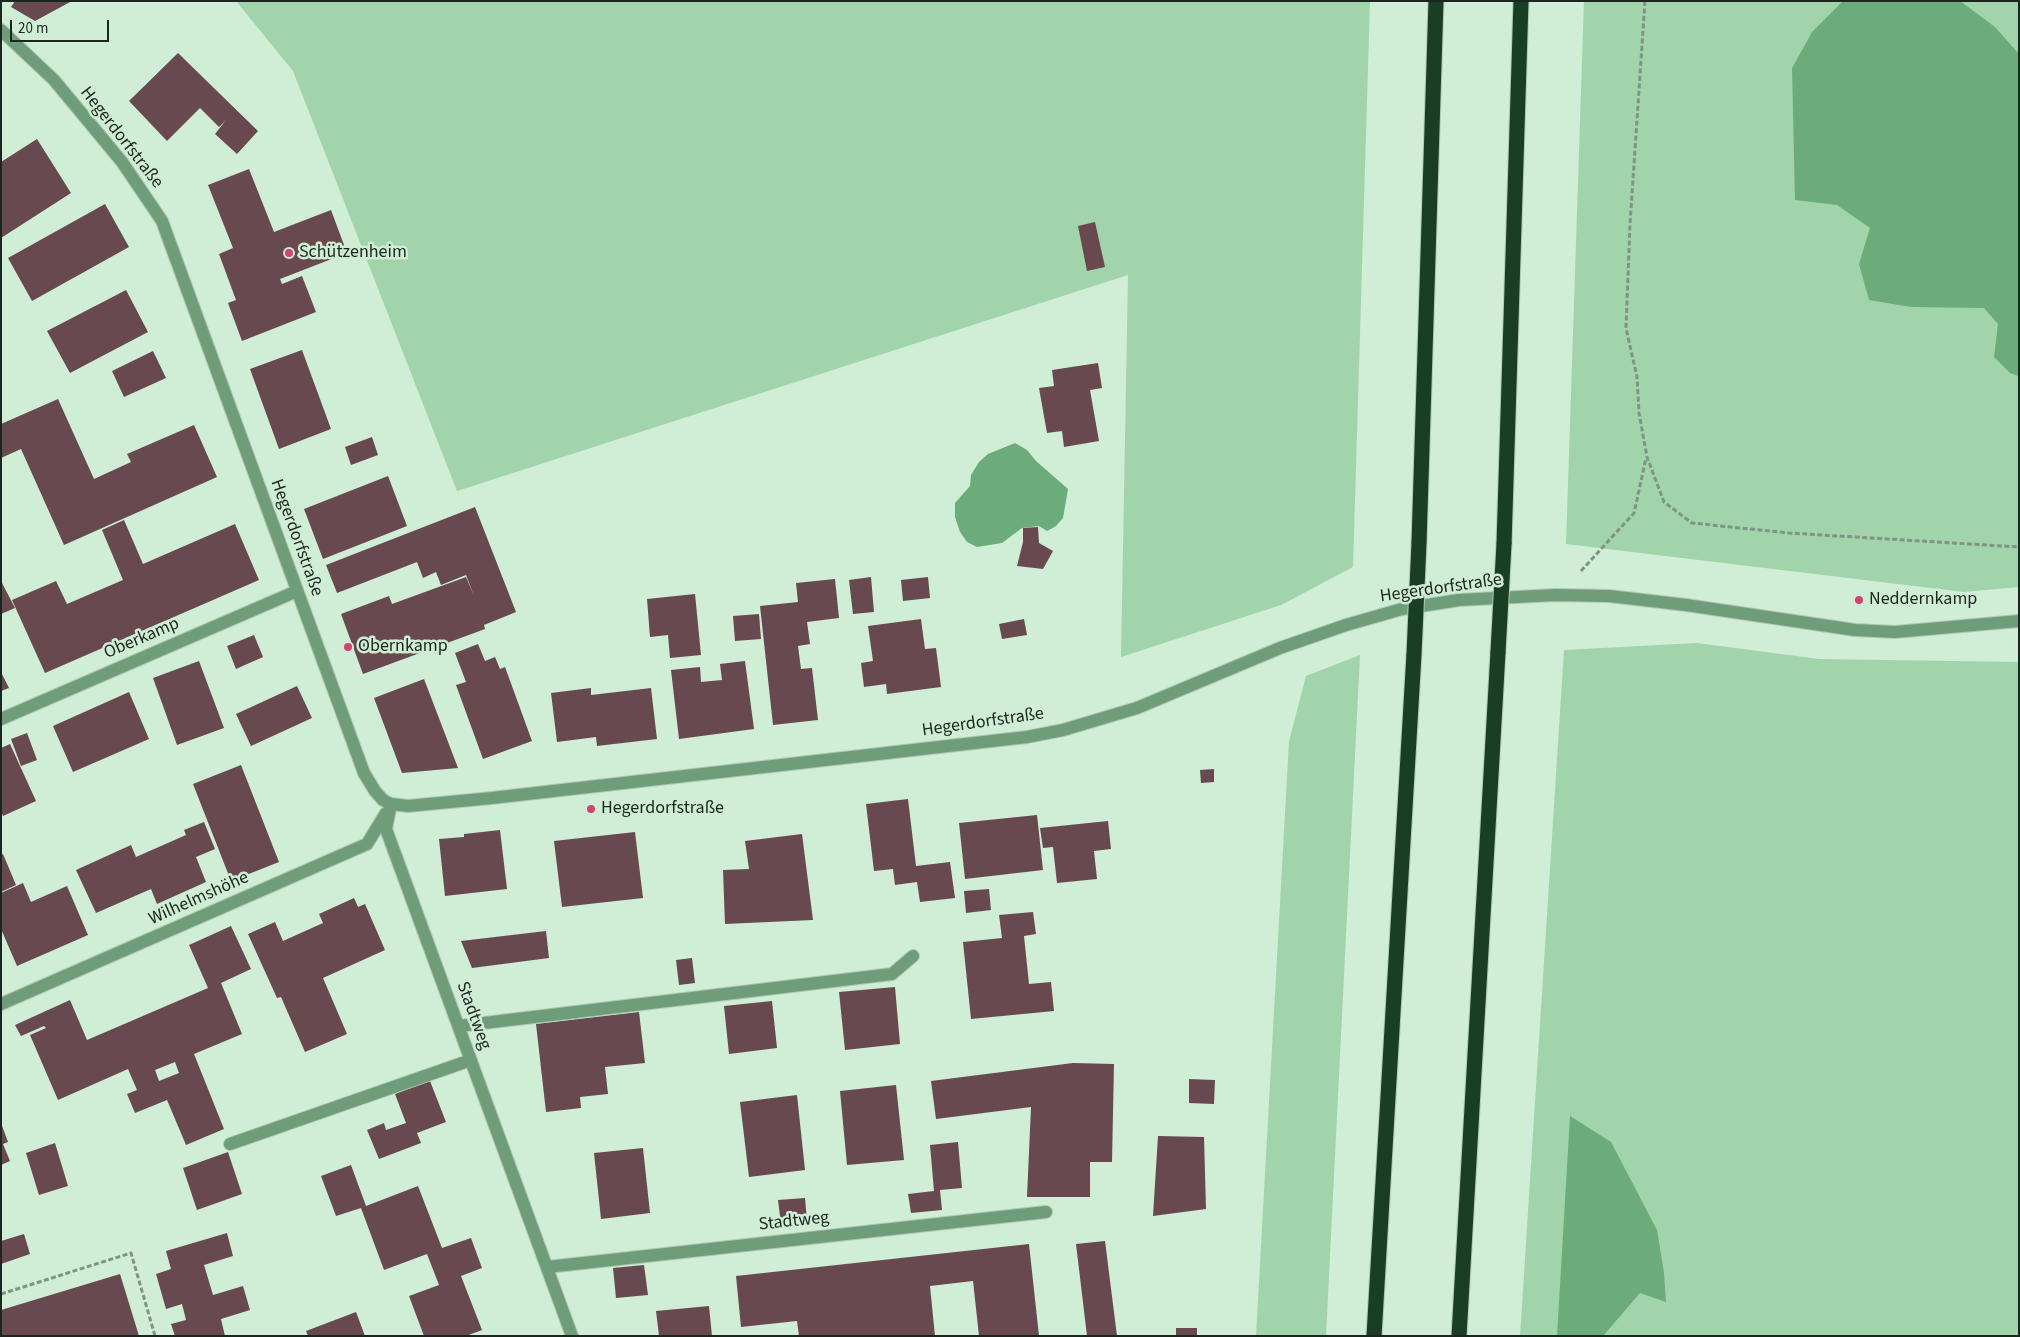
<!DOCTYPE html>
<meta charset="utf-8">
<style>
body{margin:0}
#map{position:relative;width:2020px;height:1337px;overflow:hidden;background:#d0edd5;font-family:"Source Sans 3",sans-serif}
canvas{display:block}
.frame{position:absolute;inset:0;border:2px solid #1b261e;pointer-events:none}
.scale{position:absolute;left:10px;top:20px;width:99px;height:22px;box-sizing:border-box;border:2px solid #1b261e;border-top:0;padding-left:6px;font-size:15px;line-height:18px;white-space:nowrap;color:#1b261e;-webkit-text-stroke:4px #d0edd5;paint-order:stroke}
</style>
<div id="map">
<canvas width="2020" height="1337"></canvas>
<div class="frame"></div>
<div class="scale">20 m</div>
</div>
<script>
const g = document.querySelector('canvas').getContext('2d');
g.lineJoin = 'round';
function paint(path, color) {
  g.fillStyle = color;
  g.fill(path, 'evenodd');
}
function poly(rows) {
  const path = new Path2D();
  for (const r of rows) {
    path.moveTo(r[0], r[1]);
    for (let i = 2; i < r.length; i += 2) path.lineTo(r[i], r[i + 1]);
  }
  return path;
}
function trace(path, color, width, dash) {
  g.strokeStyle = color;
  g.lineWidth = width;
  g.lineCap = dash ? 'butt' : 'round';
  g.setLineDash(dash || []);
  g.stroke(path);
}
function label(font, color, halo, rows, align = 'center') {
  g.font = font + ' "Source Sans 3",sans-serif';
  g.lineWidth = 5;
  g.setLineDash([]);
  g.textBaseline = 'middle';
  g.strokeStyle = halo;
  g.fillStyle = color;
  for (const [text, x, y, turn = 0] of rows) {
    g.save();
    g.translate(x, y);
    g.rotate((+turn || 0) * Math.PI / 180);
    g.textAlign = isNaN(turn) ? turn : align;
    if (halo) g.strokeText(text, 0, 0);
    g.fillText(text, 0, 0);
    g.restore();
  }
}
const green = poly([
 [236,1,1370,1,1353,567,1281,605,1121,657,1128,275,457,491,293,71],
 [1584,1,2019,1,2019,587,1964,592,1566,544],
 [1697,643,1819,659,2019,662,2019,1336,1520,1336,1564,650],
 [1360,655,1326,1336,1256,1336,1289,741,1306,676]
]);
const water = poly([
 [1843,1,1960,1,1995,27,2019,54,2019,376,2010,373,1994,357,1998,324,1984,308,1911,307,1869,300,1859,264,1870,228,1837,205,1795,200,1792,68,1812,32],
 [1015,443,1027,450,1036,461,1068,489,1063,518,1056,526,1047,531,1039,526,1022,528,1002,543,977,547,967,542,960,532,955,517,955,503,970,486,971,475,979,462,988,454],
 [1570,1116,1611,1142,1657,1230,1664,1273,1666,1302,1640,1293,1603,1336,1557,1336]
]);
const building = poly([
 [15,1,72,1,35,21,11,7],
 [178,53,258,131,237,154,215,134,226,120,219,127,200,108,167,141,129,101],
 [37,139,71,193,1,238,1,162],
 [249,169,274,232,331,210,347,253,280,279,282,284,302,276,316,312,242,341,228,303,236,300,219,254,233,248,208,185],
 [105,204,129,247,32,301,8,258],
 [1095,222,1105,267,1087,271,1078,226],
 [126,290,148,332,70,373,47,331],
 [302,350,331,429,279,449,250,369],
 [153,351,166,378,124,397,112,371],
 [1098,363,1102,388,1090,390,1099,441,1064,447,1062,431,1047,433,1039,388,1054,386,1052,370],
 [58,399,94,479,131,462,127,454,194,425,217,477,64,545,21,449,1,458,1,424],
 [372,437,378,455,351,465,345,447],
 [388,476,407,526,323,559,304,509],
 [475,507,516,612,484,625,485,629,363,674,341,614,389,596,392,604,466,577,474,596,466,575,441,585,436,572,423,578,417,562,337,593,326,565],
 [124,520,143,564,235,524,259,580,45,673,12,600,56,581,67,604,123,580,102,530],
 [1038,527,1039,543,1053,551,1043,569,1017,566,1023,542,1023,528],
 [871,577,874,612,853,614,849,580],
 [928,577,930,598,903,601,901,580],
 [835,579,839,618,807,622,810,644,798,646,801,669,812,668,818,720,773,725,760,606,798,602,796,583],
 [1,581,15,608,1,614],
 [695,594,701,655,670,658,668,635,650,637,647,599],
 [759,614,761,639,735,641,733,616],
 [921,619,925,649,936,648,941,687,887,694,886,684,864,687,861,663,873,661,868,626],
 [1024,619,1027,635,1002,639,999,624],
 [254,635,263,657,236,669,227,646],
 [478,644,485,661,495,657,500,669,505,667,532,741,483,759,456,685,466,682,455,653],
 [199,661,224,728,177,745,153,678],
 [745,661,754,729,679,739,671,670,700,667,701,682,722,680,720,664],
 [1,672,9,688,1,691],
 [424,679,458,768,402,773,374,698],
 [297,686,312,718,251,746,236,714],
 [591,688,591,695,651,688,657,739,597,746,596,737,557,742,551,693],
 [129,692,149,739,73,772,53,726],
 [27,733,37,760,21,766,11,739],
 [10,744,36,801,3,816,1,812,1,748],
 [241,765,279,862,231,881,193,784],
 [1214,769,1214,782,1201,783,1200,770],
 [908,799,916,866,950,862,955,898,920,902,917,882,895,885,893,869,874,871,866,804],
 [1037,815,1043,870,965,879,959,823],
 [1108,821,1111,849,1094,851,1097,879,1057,883,1053,847,1043,848,1040,828],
 [204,822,215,849,196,857,206,882,157,904,151,889,96,913,76,870,131,845,136,857,186,835,184,830],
 [500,830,507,889,445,896,439,839,464,837,464,834],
 [635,832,643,898,562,907,554,841],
 [802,834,813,920,725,924,723,870,749,869,745,841],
 [3,854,16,885,1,892,1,855],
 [23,883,31,902,67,886,88,935,17,966,1,929,1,893],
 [989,889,991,910,966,913,964,891],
 [354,898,358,907,365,904,385,950,323,978,347,1034,305,1052,281,997,277,998,248,934,275,922,283,941,323,923,319,914],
 [1033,912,1036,934,1024,936,1029,984,1051,982,1054,1011,971,1019,963,942,1002,938,999,915],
 [231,926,251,969,221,983,242,1034,194,1054,224,1129,186,1145,167,1100,135,1113,127,1094,137,1090,128,1069,58,1100,30,1035,46,1028,44,1026,21,1036,15,1025,70,1000,87,1040,208,988,189,945],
 [175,1062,179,1073,159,1081,155,1070],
 [546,931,549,958,472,968,461,941],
 [692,958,695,983,679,985,676,960],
 [895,987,900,1044,845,1050,839,992],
 [772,1001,777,1048,729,1054,724,1006],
 [639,1012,645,1063,605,1067,608,1094,580,1097,581,1108,546,1112,536,1024],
 [1073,1063,1114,1064,1112,1162,1090,1162,1090,1197,1027,1197,1031,1107,936,1119,931,1081],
 [1189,1079,1215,1080,1214,1104,1189,1103],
 [430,1081,446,1122,417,1133,421,1143,379,1159,367,1130,384,1123,386,1130,406,1123,395,1094],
 [896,1085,904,1160,847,1165,840,1091],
 [797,1095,805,1170,749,1177,740,1102],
 [1,1123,8,1142,3,1144,10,1161,1,1165],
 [1158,1136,1204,1137,1206,1209,1153,1216],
 [958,1142,962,1188,940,1190,942,1210,911,1213,908,1194,934,1191,930,1145],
 [55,1143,68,1186,39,1195,26,1153],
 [643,1148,650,1213,601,1219,594,1153],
 [228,1152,242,1194,197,1210,183,1168],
 [351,1165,366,1206,418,1186,442,1248,471,1238,482,1268,461,1276,482,1330,466,1336,424,1336,409,1296,439,1285,427,1254,384,1270,361,1208,336,1216,321,1176],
 [805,1198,807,1221,781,1224,778,1200],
 [227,1233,233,1256,204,1265,213,1295,243,1286,250,1310,221,1319,225,1336,175,1336,171,1324,186,1320,182,1304,166,1309,156,1274,171,1269,166,1251],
 [24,1234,30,1254,1,1264,1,1241],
 [1105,1241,1117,1336,1087,1336,1076,1244],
 [1029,1244,1039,1336,979,1336,973,1281,930,1286,935,1336,799,1336,797,1321,741,1327,736,1276],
 [644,1265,648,1295,616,1298,613,1268],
 [120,1274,139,1336,1,1336,1,1310],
 [709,1306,712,1336,659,1336,656,1311],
 [356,1312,365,1336,308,1336,306,1331],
 [1176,1328,1197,1328,1197,1336,1176,1336]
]);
const path = poly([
 [1645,1,1630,224,1626,328,1637,377,1639,413,1647,457,1664,502,1692,523,1789,533,2019,547],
 [1581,571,1634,513,1646,458],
 [1,1294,131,1253,155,1336]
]);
const service = poly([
 [459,1026,892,974,913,956],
 [230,1144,471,1060]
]);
const minor = poly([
 [1,719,297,591],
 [391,804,386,829,572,1336],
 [1,1004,367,844,386,813],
 [547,1267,1046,1212]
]);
const tertiary = poly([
 [1,30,54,80,122,162,162,221,364,773,375,791,383,800,391,804,408,806,492,798,1027,737,1063,730,1137,708,1280,648,1346,625,1402,609,1459,600,1555,595,1609,596,1686,605,1855,630,1895,632,2019,621]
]);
const motorway = poly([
 [1419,543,1436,1],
 [1504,544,1521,1],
 [1374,1336,1414,654],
 [1459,1336,1498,652]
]);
const motorwayBridge = poly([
 [1498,652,1504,544],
 [1414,654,1419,543]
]);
const markers = [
 [289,253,5,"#d04372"],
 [1859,600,5,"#d04372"],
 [348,647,5,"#d04372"],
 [591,809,5,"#d04372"]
];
const streetNames = [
 ["Hegerdorfstraße",121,138,52],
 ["Hegerdorfstraße",296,538,70],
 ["Hegerdorfstraße",1441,589,-8],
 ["Oberkamp",142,639,-23],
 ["Hegerdorfstraße",983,723,-8],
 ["Wilhelmshöhe",199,899,-24],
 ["Stadtweg",473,1016,70],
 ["Stadtweg",794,1222,-6]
];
const poiNames = [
 ["Schützenheim",299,253],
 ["Neddernkamp",1869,600],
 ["Obernkamp",358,647],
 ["Hegerdorfstraße",601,809]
];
paint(green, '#a1d4ab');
paint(water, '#6cac7a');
paint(building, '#684950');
trace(service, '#afc9b4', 14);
trace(minor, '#afc9b4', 14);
trace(tertiary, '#afc9b4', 14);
trace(motorway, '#afc9b4', 17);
trace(path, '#7f9483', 3, [5, 2.5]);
trace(service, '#709d79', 12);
trace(minor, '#709d79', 12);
trace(tertiary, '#709d79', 12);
trace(motorway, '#193e23', 15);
trace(motorwayBridge, '#afc9b4', 17, []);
trace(motorwayBridge, '#193e23', 15);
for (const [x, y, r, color] of markers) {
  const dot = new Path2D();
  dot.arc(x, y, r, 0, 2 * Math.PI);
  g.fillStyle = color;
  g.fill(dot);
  trace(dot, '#d0edd5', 2);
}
label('18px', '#1b261e', '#d0edd5', streetNames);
label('18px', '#1b261e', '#d0edd5', poiNames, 'left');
</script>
